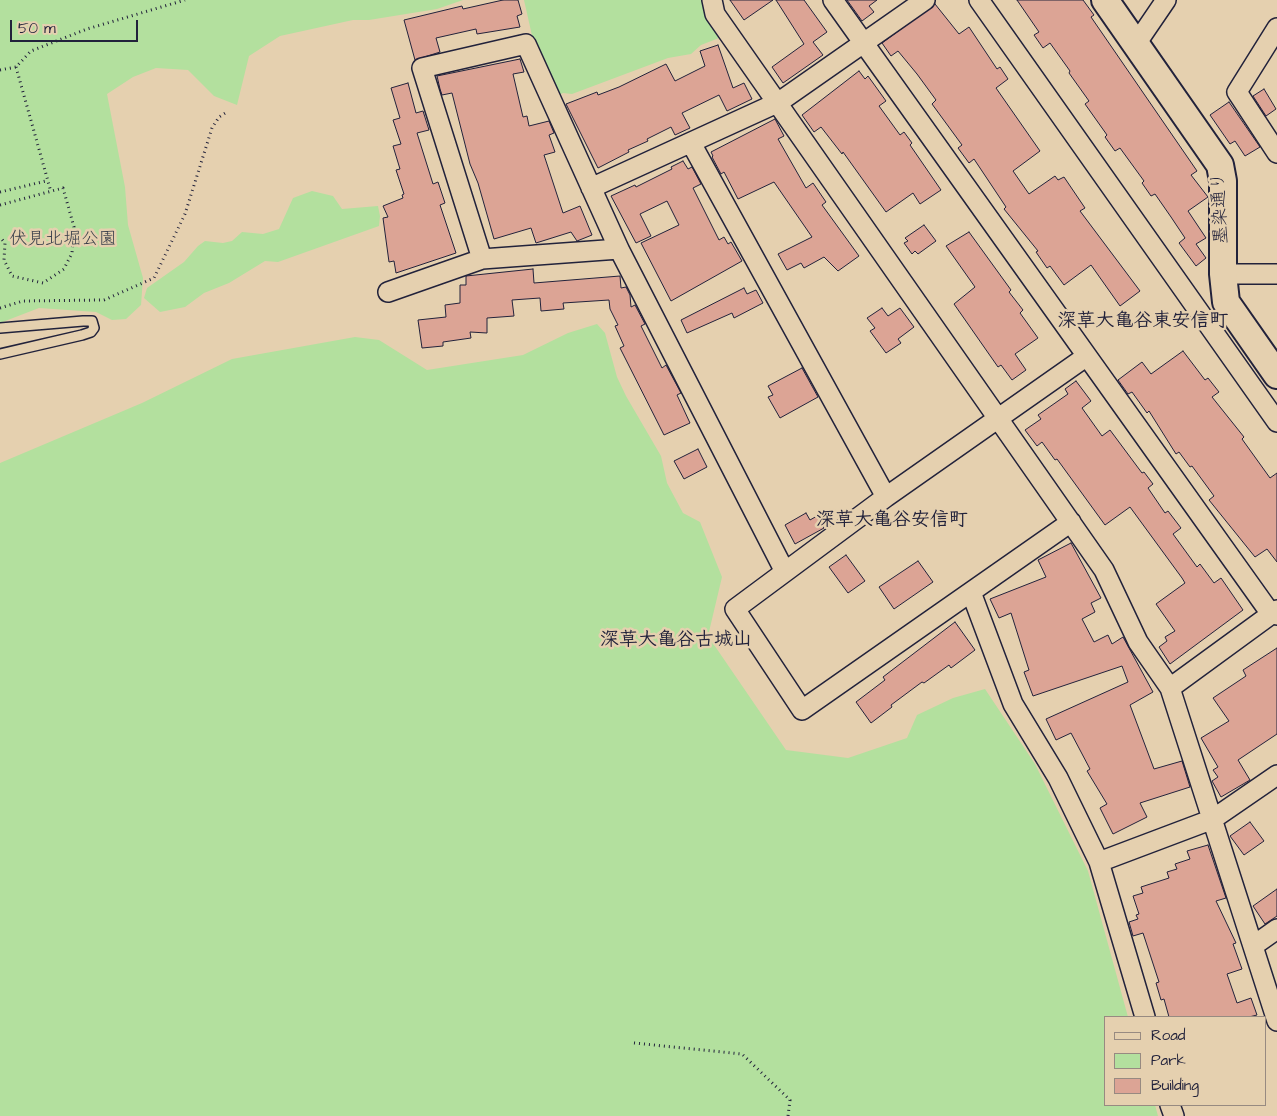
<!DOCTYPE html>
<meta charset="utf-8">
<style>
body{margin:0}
#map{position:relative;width:1277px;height:1116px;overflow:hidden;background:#e5d0af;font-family:"Architects Daughter",sans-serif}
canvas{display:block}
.legend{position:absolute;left:1104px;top:1016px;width:162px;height:90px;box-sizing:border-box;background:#e5d0af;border:1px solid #978a81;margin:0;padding:6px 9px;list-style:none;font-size:15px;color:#22223b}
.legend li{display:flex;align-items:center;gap:10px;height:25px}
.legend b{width:25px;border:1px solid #978a81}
.scale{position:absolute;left:10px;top:20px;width:128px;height:22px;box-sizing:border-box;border:2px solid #22223b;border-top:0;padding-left:6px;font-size:15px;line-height:18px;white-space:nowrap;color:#22223b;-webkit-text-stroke:4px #e5d0af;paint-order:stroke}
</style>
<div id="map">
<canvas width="1277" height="1116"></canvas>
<ul class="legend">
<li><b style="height:6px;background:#e5d0af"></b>Road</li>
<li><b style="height:14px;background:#b3e09e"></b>Park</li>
<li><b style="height:14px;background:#dca495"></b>Building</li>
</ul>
<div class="scale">50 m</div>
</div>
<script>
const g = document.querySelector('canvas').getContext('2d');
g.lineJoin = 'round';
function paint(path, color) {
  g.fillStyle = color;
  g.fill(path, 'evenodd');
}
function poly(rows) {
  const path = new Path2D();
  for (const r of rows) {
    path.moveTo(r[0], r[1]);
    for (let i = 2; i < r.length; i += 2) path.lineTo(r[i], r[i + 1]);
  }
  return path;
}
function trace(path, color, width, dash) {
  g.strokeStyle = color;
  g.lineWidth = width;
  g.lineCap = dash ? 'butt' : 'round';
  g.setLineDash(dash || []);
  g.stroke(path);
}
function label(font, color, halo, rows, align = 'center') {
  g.font = font + ' "Architects Daughter","Klee One",sans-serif';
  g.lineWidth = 5;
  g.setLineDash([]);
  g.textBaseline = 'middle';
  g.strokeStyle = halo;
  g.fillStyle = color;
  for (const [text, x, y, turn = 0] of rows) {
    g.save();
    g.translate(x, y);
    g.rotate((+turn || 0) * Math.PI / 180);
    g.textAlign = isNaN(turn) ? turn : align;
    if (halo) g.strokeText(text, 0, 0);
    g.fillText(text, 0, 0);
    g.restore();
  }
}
const green = poly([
 [0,0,463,0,437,9,369,20,353,20,280,36,249,56,237,105,214,96,188,70,156,68,133,77,107,94,125,187,128,225,143,278,141,305,126,319,112,320,96,312,39,308,0,323],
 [524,0,706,0,707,10,719,38,701,45,691,54,668,58,572,94,563,93,556,96,533,40],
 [312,191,333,196,342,209,378,206,380,216,379,226,278,262,265,261,229,283,204,293,185,307,160,312,144,298,147,288,184,262,198,246,205,241,223,243,232,241,242,232,263,234,279,229,293,198],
 [597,324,605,333,617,377,626,396,661,456,667,483,683,513,700,522,722,577,708,636,786,750,848,758,907,738,917,715,953,698,985,689,1035,764,1088,871,1128,1017,1106,1017,1106,1105,1155,1105,1158,1116,0,1116,0,463,142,403,232,359,355,337,379,340,427,370,523,355,568,333]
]);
const building = poly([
 [503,0,518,0,522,14,517,16,520,27,477,34,476,29,436,38,440,52,415,60,404,20,462,6,463,9,503,0],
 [730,0,773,0,744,20,730,0],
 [776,0,804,0,827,32,813,42,823,55,783,83,772,67,804,44,776,0],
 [847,0,877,0,869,6,874,12,862,21,847,0],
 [1017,0,1083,0,1094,15,1091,17,1197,171,1191,175,1208,197,1188,211,1206,238,1196,244,1206,258,1196,266,1179,243,1185,238,1171,217,1155,194,1151,196,1142,183,1144,181,1120,148,1115,151,1105,137,1107,135,1085,104,1089,101,1069,73,1070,71,1050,43,1043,48,1034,35,1039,32,1017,0],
 [935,4,959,34,969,27,997,69,1000,67,1008,79,996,88,1040,151,1013,171,1029,194,1055,176,1058,180,1064,177,1085,208,1080,211,1140,291,1120,306,1091,265,1064,285,1050,266,1047,268,1036,252,1038,251,1004,209,1006,207,974,159,969,163,958,148,962,145,932,104,936,100,917,74,898,51,891,56,882,43,935,4],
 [718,45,733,88,744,83,752,99,727,111,719,95,682,113,690,128,675,135,671,127,647,139,648,141,628,150,629,152,598,168,566,104,597,92,598,95,619,87,666,64,675,81,705,66,700,51,718,45],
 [520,59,524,72,513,74,523,117,527,116,529,126,549,121,554,133,549,135,555,152,544,155,563,213,580,206,592,235,577,241,571,232,536,243,531,228,494,239,478,183,470,164,452,93,442,95,440,89,437,76,520,59],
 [859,71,865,79,868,76,886,101,879,106,900,135,904,132,912,143,910,145,941,190,920,204,913,193,886,212,843,152,842,154,821,127,814,132,802,115,859,71],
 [408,83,416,113,423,111,429,130,417,133,433,184,438,182,445,203,440,205,456,253,396,273,394,261,389,262,383,218,388,217,383,206,403,198,402,195,404,194,396,170,400,169,393,146,401,144,393,120,400,118,391,88,408,83],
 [1264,89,1276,109,1266,116,1253,96,1264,89],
 [1229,102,1260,147,1245,156,1235,141,1230,144,1210,115,1229,102],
 [775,119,784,136,778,139,806,188,813,183,826,202,822,205,859,256,838,271,824,257,804,268,801,263,787,270,778,254,812,237,774,182,738,199,724,172,721,174,712,157,713,156,711,152,775,119],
 [683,161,688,169,692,167,701,184,693,188,719,240,724,237,728,244,731,242,742,261,671,301,641,243,679,225,667,201,640,214,651,236,636,243,611,196,635,185,636,187,672,169,671,167,683,161],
 [924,225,936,241,918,254,915,251,912,254,904,243,908,241,905,238,924,225],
 [969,232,1011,290,1009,292,1023,310,1020,313,1038,338,1015,354,1026,370,1012,380,1001,365,998,367,954,304,975,287,946,246,969,232],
 [533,269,534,283,620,276,621,288,626,287,630,295,631,307,635,305,645,324,641,326,662,368,666,365,681,393,677,395,690,423,664,435,620,348,624,346,615,326,618,325,610,309,609,300,563,303,564,309,541,311,540,298,512,300,514,316,487,318,487,333,470,332,471,338,443,342,443,346,422,348,418,320,446,317,445,305,460,303,460,285,466,285,466,276,533,269],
 [744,288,747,294,756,290,763,303,734,318,732,313,687,333,681,320,744,288],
 [882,308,888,316,900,308,914,327,898,339,901,343,886,353,870,331,875,328,867,318,882,308],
 [1183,351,1205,380,1208,378,1219,392,1212,397,1244,437,1242,439,1270,478,1277,473,1277,562,1267,549,1255,557,1209,500,1214,496,1192,466,1190,467,1179,452,1176,454,1149,411,1147,413,1132,392,1128,394,1118,380,1142,362,1151,374,1183,351],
 [802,368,818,397,780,418,768,397,773,395,768,386,802,368],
 [1076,381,1091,401,1082,408,1102,436,1110,430,1142,473,1144,472,1153,484,1148,488,1165,513,1168,511,1181,528,1173,534,1197,567,1200,564,1214,583,1221,578,1243,610,1170,664,1159,647,1167,641,1165,637,1175,631,1156,604,1185,583,1182,578,1130,507,1105,525,1057,459,1055,460,1042,442,1037,446,1025,430,1041,419,1038,415,1068,394,1065,389,1076,381],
 [698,449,707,467,684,479,674,461,698,449],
 [806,513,810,520,817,516,824,528,795,544,785,525,806,513],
 [1071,543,1101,598,1091,603,1095,612,1082,619,1094,642,1108,635,1112,644,1123,637,1153,692,1130,705,1154,769,1182,761,1190,787,1140,803,1147,817,1113,834,1100,808,1107,804,1087,771,1090,769,1071,733,1056,740,1046,719,1128,682,1122,666,1033,696,1024,672,1029,670,1011,613,999,618,990,599,1046,577,1038,560,1071,543],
 [846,555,865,581,848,593,829,567,846,555],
 [918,561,933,582,894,609,879,587,918,561],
 [955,622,975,650,951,668,949,665,924,683,922,682,891,705,892,707,871,723,856,702,885,680,883,677,955,622],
 [1277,648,1277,734,1238,760,1250,780,1221,797,1212,781,1218,777,1213,770,1218,767,1201,738,1229,721,1213,698,1246,676,1243,670,1277,648],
 [1250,822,1264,841,1244,855,1230,836,1250,822],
 [1208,845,1226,898,1216,901,1236,943,1233,944,1242,969,1227,974,1237,1003,1251,998,1257,1015,1249,1017,1169,1017,1164,999,1161,1000,1156,983,1159,982,1143,933,1133,936,1129,922,1138,919,1136,915,1139,914,1133,896,1143,893,1141,887,1169,878,1167,872,1177,869,1175,864,1190,859,1187,851,1208,845],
 [1277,889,1277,916,1265,924,1253,906,1277,889]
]);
const path = poly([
 [16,67,51,192],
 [0,70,16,67,31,51,87,29,185,0],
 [0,192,46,181],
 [0,205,63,188,74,227,72,253,64,269,43,283,12,276,4,260,5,243,0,237],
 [0,308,23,301,104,300,154,278,185,214,212,128,219,117,227,112],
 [634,1043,742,1054,790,1100,788,1116]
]);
const lane = poly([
 [0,328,83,321,92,321,94,328,91,332,82,335,0,354]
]);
const street = poly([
 [712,0,715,14,1104,570,1138,642,1170,688,1277,1021],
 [833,0,1271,614,1277,615],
 [979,0,1277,422],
 [1277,28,1237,92,1277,153],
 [1136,44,1166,0],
 [691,143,886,497],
 [591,188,779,102,925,0],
 [482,259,422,68,526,44,619,249,784,570],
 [1223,274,1277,274],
 [388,292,482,259,619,249],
 [1071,522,802,710,735,609,886,497,1087,356],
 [971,592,1013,704,1058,778,1099,862,1145,1017],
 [1170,688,1277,610],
 [1099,862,1213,819,1277,775],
 [1253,946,1277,929],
 [1170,1105,1174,1116]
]);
const secondary = poly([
 [1105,0,1220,165,1223,181,1223,274,1226,302,1277,375]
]);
const streetNames = [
 ["墨染通り",1221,208,-93]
];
const parkNames = [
 ["伏見北堀公園",63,240]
];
const neighbourhoodNames = [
 ["深草大亀谷東安信町",1143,322],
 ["深草大亀谷安信町",892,521],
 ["深草大亀谷古城山",676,641]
];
paint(green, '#b3e09e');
paint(building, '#dca495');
trace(building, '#22223b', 1);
trace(lane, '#22223b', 12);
trace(street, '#22223b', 22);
trace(secondary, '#22223b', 30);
trace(path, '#22223b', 3, [1, 4]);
trace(lane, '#e5d0af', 9);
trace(street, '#e5d0af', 19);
trace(secondary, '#e5d0af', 26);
label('18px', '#22223b', '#e5d0af', streetNames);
label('18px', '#383e4a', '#e5d0af', parkNames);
label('bold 19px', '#22223b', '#e5d0af', neighbourhoodNames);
</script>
